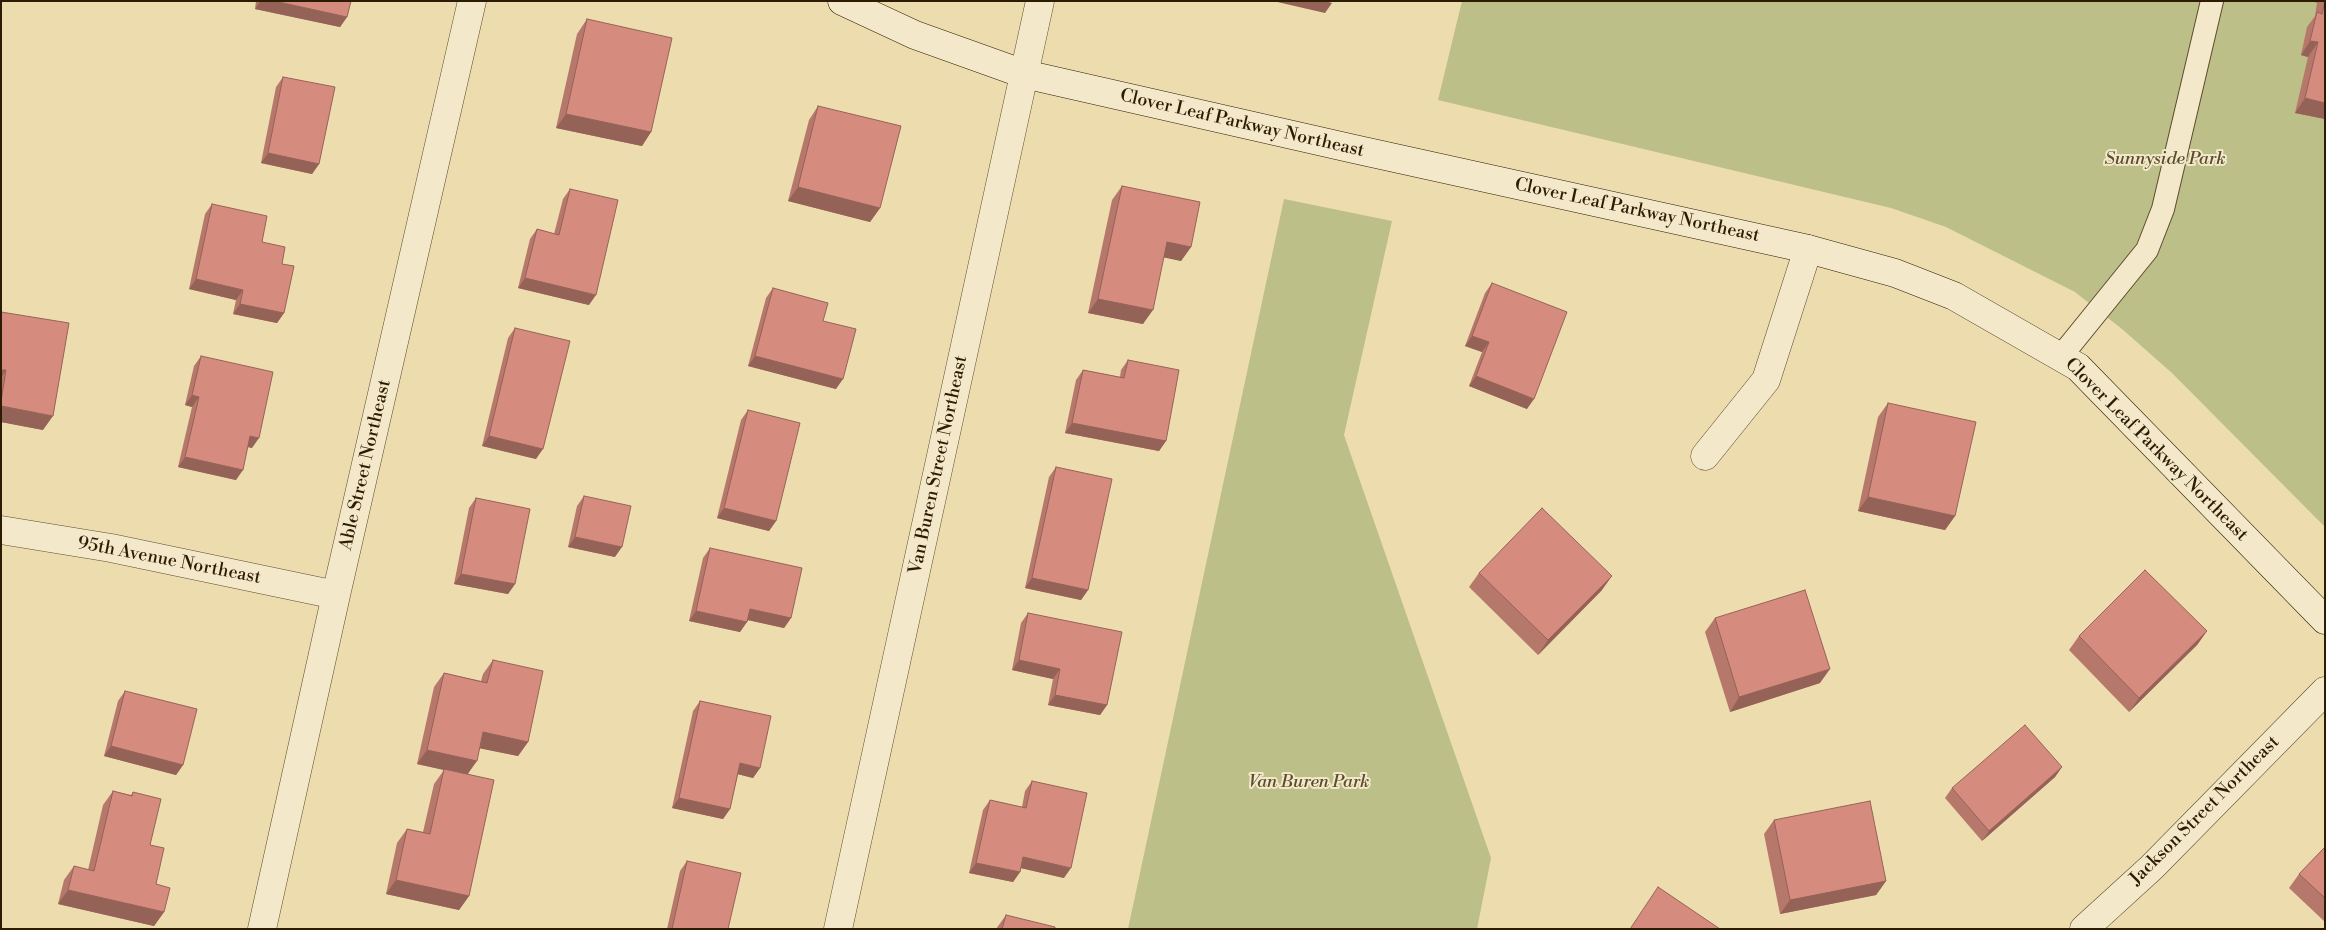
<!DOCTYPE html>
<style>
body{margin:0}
#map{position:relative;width:2326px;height:930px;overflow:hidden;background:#eddcad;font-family:"Libre Bodoni",serif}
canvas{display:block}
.frame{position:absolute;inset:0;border:2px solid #2d1c03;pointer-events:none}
</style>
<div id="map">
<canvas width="2326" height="930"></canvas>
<div class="frame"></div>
</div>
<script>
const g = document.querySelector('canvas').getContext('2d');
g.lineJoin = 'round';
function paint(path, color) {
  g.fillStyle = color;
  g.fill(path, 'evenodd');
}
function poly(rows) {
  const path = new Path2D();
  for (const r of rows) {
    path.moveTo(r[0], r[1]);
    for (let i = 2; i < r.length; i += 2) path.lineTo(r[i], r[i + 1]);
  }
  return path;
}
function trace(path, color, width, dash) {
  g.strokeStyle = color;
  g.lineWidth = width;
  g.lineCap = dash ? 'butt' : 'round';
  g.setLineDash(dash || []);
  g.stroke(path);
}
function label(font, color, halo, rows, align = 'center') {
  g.font = font + ' "Libre Bodoni",serif';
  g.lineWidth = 4;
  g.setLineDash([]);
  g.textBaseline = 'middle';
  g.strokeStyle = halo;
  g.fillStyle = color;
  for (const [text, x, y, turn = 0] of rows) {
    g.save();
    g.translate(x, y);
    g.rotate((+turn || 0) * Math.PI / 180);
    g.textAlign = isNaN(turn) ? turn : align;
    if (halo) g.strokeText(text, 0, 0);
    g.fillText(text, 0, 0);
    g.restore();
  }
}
const green = poly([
 [1462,1,2325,1,2325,527,2172,373,2122,329,2075,292,1946,227,1891,208,1438,100],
 [1284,199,1392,221,1344,435,1491,858,1477,929,1128,929]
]);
const lane = poly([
 [2062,355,2147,250,2163,209,2212,1]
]);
const street = poly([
 [1705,456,1766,380,1808,249],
 [1,530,111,548,336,595],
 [262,929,336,595,472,1],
 [838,929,1040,1],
 [2084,929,2152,867,2325,691]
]);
const secondary = poly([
 [842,1,915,35,1024,74,1354,149,1808,249,1895,273,1954,296,2078,367,2325,620]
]);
const wall = poly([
 [256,1,351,1,347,17,340,27,255,9],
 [2312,1,2325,1,2325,119,2295,113,2308,57,2301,55,2307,27,2315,16,2317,3],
 [587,19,651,132,642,146,556,128,577,34],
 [283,77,319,164,312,174,261,163,276,87],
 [818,106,880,208,870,222,788,201,809,120],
 [1122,186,1191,247,1181,261,1164,257,1143,324,1088,313,1112,200],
 [570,189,589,305,518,288,530,239,537,229,554,234,563,199],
 [212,204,262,242,282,264,284,313,277,323,233,314,236,300,189,289,205,214],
 [1492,283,1527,409,1469,386,1482,352,1465,346,1485,293],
 [773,288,823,321,836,389,748,366,766,298],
 [1,312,43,430,1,422],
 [515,328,536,459,482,446,508,338],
 [201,356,252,448,248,447,236,480,178,467,192,407,185,405,194,366],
 [1128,360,1166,441,1159,451,1065,433,1076,380,1083,370,1120,377,1121,370],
 [1888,403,1955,516,1945,530,1858,511,1878,417],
 [748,410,776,521,769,531,717,518,741,420],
 [1056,467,1088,590,1081,600,1025,588,1049,477],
 [584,496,615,557,568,547,577,506],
 [476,498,515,584,508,594,454,584,469,508],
 [710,548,791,618,784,628,748,620,740,632,689,621,703,558],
 [1479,573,1602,590,1538,655,1469,587],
 [1028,613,1107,705,1100,715,1048,705,1053,679,1012,670,1021,623],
 [1715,618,1820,683,1730,712,1705,632],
 [2207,631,2197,645,2129,712,2069,650,2079,636],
 [493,660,528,742,518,756,480,748,468,774,469,896,459,910,386,894,397,843,407,829,423,832,434,784,444,770,417,764,434,687,444,673,481,681,483,674],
 [125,691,183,765,176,775,104,756,118,701],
 [700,701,760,768,753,778,738,774,730,809,723,819,672,808,693,711],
 [2062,767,2055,777,1982,841,1945,798,1952,788],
 [1032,781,1064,878,1021,868,1020,872,1013,882,969,873,983,810,990,800,1022,807,1025,791],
 [113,791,131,795,133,792,150,845,156,884,164,912,154,926,58,904,64,880,74,866,88,870,103,805],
 [1774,820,1886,881,1876,895,1780,914,1764,834],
 [2325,847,2325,922,2289,888,2299,874],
 [687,861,728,929,667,929,680,871],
 [1006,915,1055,929,996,929]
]);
const shadedWall = poly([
 [260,1,274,1,347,17,340,27,255,9],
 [1273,1,1326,1,1332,3,1325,13],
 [2310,41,2318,42,2308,57,2301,55],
 [2305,98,2325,103,2325,119,2295,113],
 [566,114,651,132,642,146,556,128],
 [268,153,319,164,312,174,261,163],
 [798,187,880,208,870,222,788,201],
 [1167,242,1191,247,1181,261,1157,256],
 [525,278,596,295,589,305,518,288],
 [196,279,243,290,236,300,189,289],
 [1098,299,1153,310,1143,324,1088,313],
 [240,304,284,313,277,323,233,314],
 [1472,336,1489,342,1482,352,1465,346],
 [755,356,843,379,836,389,748,366],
 [1,370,6,370,1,378],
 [1476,376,1534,399,1527,409,1469,386],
 [192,395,199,397,192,407,185,405],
 [1,406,53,416,43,430,1,422],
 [1072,423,1166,441,1159,451,1065,433],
 [250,436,259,438,252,448,243,446],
 [489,436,543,449,536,459,482,446],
 [185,457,243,470,236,480,178,467],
 [1868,497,1955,516,1945,530,1858,511],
 [724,508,776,521,769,531,717,518],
 [575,537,622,547,615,557,568,547],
 [461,574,515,584,508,594,454,584],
 [1612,576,1602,590,1538,655,1548,640],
 [1032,578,1088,590,1081,600,1025,588],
 [750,609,791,618,784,628,743,619],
 [696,611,747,622,740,632,689,621],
 [2207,631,2197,645,2129,712,2139,698],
 [1019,660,1060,669,1053,679,1012,670],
 [1830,669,1820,683,1730,712,1739,697],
 [1055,695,1107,705,1100,715,1048,705],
 [483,732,528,742,518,756,473,747],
 [111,746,183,765,176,775,104,756],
 [427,750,477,761,467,775,417,764],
 [740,763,760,768,753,778,733,773],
 [2062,767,2055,777,1982,841,1989,831],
 [679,798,730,809,723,819,672,808],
 [1023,857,1071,868,1064,878,1016,867],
 [976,863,1020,872,1013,882,969,873],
 [396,880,469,896,459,910,386,894],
 [1886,881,1876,895,1780,914,1790,900],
 [68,890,164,912,154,926,58,904]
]);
const building = poly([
 [274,1,351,1,347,17,274,1],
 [2325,1,2325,103,2305,98,2318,42,2310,41,2317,12,2322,14,2325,1],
 [587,19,672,38,651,132,566,114,587,19],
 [283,77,335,87,319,164,268,153,283,77],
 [818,106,901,126,880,208,798,187,818,106],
 [1122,186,1200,202,1191,247,1167,242,1153,310,1098,299,1122,186],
 [570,189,618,200,596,295,525,278,537,229,559,235,570,189],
 [212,204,267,216,262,242,285,247,282,264,294,266,284,313,240,304,243,290,196,279,212,204],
 [1492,283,1567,312,1534,399,1476,376,1489,342,1472,336,1492,283],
 [773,288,828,303,823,321,856,329,843,379,755,356,773,288],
 [1,312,69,323,53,416,1,406,1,401,6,370,1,370,1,312],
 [515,328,570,341,543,449,489,436,515,328],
 [201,356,273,372,259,438,250,436,243,470,185,457,199,397,192,395,201,356],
 [1128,360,1179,370,1166,441,1072,423,1083,370,1124,378,1128,360],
 [1888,403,1976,422,1955,516,1868,497,1888,403],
 [748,410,800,423,776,521,724,508,748,410],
 [1056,467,1112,479,1088,590,1032,578,1056,467],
 [584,496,631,506,622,547,575,537,584,496],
 [476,498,530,509,515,584,461,574,476,498],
 [1542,508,1612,576,1548,640,1479,573,1542,508],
 [710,548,802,568,791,618,750,609,747,622,696,611,710,548],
 [2145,570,2207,631,2139,698,2079,636,2145,570],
 [1805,590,1830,669,1739,697,1715,618,1805,590],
 [1028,613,1122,632,1107,705,1055,695,1060,669,1019,660,1028,613],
 [493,660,543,671,528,742,483,732,477,761,427,750,444,673,487,683,493,660],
 [125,691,197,709,183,765,111,746,125,691],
 [700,701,771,716,760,768,740,763,730,809,679,798,700,701],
 [2025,725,2062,767,1989,831,1952,788,2025,725],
 [444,769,494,780,469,896,396,880,407,829,430,834,444,769],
 [1032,781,1087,793,1071,868,1023,857,1020,872,976,863,990,800,1026,808,1032,781],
 [113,791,132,796,133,792,161,799,150,845,164,848,156,884,170,888,164,912,68,890,74,866,94,871,113,791],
 [1870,801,1886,881,1790,900,1774,820,1870,801],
 [2325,847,2325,898,2299,874,2325,847],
 [687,861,741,873,728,929,672,929,687,861],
 [1658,887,1720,929,1630,929,1658,887],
 [1006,915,1055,927,1055,929,1002,929,1006,915]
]);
const streetNames = [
 ["Clover Leaf Parkway Northeast",1242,124,13],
 ["Clover Leaf Parkway Northeast",1637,211,12],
 ["Clover Leaf Parkway Northeast",2156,450,45],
 ["Able Street Northeast",366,465,-77],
 ["Van Buren Street Northeast",939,465,-78],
 ["95th Avenue Northeast",169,561,11],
 ["Jackson Street Northeast",2205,811,-45]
];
const parkNames = [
 ["Sunnyside Park",2165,160],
 ["Van Buren Park",1309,783]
];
paint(green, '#bcbf87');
trace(lane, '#5d4c2e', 24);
trace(street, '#5d4c2e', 29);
trace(secondary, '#2d1c03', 29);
trace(lane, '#f3e8ca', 22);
trace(street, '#f3e8ca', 28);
trace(secondary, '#f3e8ca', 28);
paint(wall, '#b7786c');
paint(shadedWall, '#956258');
paint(building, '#d58c7e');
trace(building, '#956258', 1);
label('18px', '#2d1c03', '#f3e8ca', streetNames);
label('italic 18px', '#584d2b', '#f3e8ca', parkNames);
</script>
